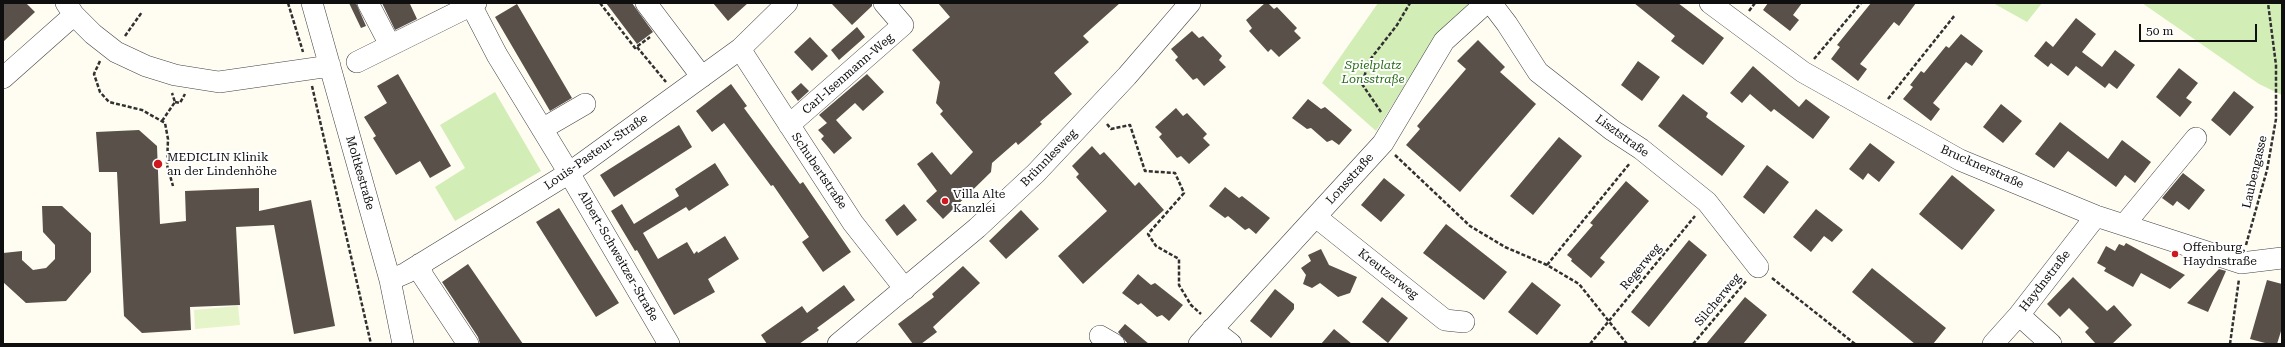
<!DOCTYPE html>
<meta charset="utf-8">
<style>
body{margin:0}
#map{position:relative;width:2285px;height:347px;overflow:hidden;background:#fffcf1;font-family:"Roboto Serif",serif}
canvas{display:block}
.frame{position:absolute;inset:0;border:4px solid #0f0f0f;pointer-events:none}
.scale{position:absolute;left:2139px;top:24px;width:118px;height:18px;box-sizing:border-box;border:2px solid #0f0f0f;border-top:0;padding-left:5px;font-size:12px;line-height:14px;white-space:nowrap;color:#0f0f0f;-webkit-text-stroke:3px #fff;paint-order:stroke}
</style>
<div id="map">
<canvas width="2285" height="347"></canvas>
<div class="frame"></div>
<div class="scale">50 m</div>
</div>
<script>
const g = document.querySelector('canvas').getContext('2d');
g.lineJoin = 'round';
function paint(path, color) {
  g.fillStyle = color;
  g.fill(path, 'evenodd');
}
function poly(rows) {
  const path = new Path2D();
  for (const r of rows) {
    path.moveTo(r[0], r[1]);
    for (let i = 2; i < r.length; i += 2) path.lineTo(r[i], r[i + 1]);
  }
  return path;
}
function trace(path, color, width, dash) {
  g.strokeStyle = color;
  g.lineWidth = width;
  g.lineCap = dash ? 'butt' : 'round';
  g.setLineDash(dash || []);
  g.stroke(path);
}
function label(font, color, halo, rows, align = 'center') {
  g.font = font + ' "Roboto Serif",serif';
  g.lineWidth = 4;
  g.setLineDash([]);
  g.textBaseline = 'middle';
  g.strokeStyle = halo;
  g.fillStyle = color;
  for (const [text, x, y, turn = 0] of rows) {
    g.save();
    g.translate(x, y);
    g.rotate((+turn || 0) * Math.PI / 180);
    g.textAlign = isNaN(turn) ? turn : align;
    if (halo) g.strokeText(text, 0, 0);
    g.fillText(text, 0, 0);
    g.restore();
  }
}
const green = poly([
 [1378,3,1470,3,1436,36,1376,131,1322,83],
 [1993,3,2042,3,2027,22],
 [2142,3,2282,3,2282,95,2259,84],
 [495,92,541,171,455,221,435,187,465,168,440,125]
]);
const pitch = poly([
 [238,306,240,325,195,329,194,310]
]);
const building = poly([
 [3,3,26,3,35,12,3,42],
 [349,3,356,3,366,26,361,28],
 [382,3,413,3,410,4,417,19,395,30],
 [606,3,632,3,653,32,637,44],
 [713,3,748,3,728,21],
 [831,3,872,3,872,6,852,25],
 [938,3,1120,3,1083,36,1089,42,1054,73,1072,94,1040,122,1042,124,1024,140,1018,145,1016,142,992,163,991,172,943,219,926,201,937,191,917,164,932,152,951,175,973,152,940,114,943,111,936,103,940,82,912,50,950,17],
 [1265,3,1268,3,1274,9,1277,7,1297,28,1294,31,1301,38,1279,57,1271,49,1268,52,1249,31,1252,28,1246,20],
 [1634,3,1678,3,1724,38,1703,65,1671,41,1675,36],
 [1768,3,1802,3,1793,15,1799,20,1790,31,1763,10],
 [1871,3,1916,3,1899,26,1894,22,1860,64,1867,69,1858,81,1831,59,1840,47,1837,45],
 [517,4,572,98,550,111,495,17],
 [2076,18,2096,34,2082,52,2102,67,2115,50,2135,65,2117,89,2109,83,2105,88,2076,66,2068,76,2051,63,2048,67,2034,56,2046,41,2053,47],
 [857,27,865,37,839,60,831,50],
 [1192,31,1199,38,1203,36,1222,56,1219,60,1226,67,1204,86,1197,78,1193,80,1175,60,1178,57,1171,49],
 [1961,34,1983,51,1972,66,1966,62,1933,103,1940,109,1931,121,1903,99,1913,87,1910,85,1921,71,1924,73,1946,46,1949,48],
 [810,37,828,56,812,71,794,52],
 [1478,40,1505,67,1500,72,1536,104,1460,192,1406,145,1420,129,1417,126,1466,69,1457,61],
 [1638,61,1660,77,1642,101,1621,85],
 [1753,66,1799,107,1806,99,1830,117,1813,139,1774,109,1771,112,1750,94,1742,103,1730,93],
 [2179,68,2198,83,2186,98,2192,102,2180,117,2156,97],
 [398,74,451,166,430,178,420,161,396,175,373,138,376,136,364,117,387,103,377,86],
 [867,74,884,92,863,111,855,103,836,120,852,138,834,154,821,139,824,136,818,130,827,123,819,115],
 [801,83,809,91,798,101,791,92],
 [731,84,747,106,744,108,800,184,803,182,851,252,823,272,802,242,809,237,773,185,771,186,724,123,712,132,696,111],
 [2234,91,2254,107,2230,136,2211,120],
 [1683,94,1708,113,1706,117,1745,146,1722,176,1658,126],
 [1308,99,1321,109,1325,107,1352,130,1339,145,1332,140,1327,142,1311,128,1307,129,1292,118],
 [2001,104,2022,121,2003,143,1983,127],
 [1176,108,1183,116,1187,113,1207,134,1203,138,1210,145,1189,164,1181,156,1177,158,1159,137,1162,134,1155,127],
 [2060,122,2108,159,2122,140,2151,162,2135,183,2125,175,2116,187,2068,151,2054,168,2035,154],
 [679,125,692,147,614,197,600,175],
 [139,130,157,146,160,224,186,221,185,191,259,188,259,211,311,200,335,326,294,334,274,225,236,227,240,305,190,307,191,330,142,333,124,316,117,172,99,172,96,132],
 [1559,137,1582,156,1533,215,1510,196],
 [1870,143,1895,162,1879,182,1868,173,1863,180,1849,169],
 [1092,146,1100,155,1104,152,1135,186,1139,182,1164,210,1083,284,1058,256,1107,211,1076,177,1079,174,1072,166],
 [715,163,729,185,689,211,686,207,643,233,658,259,687,242,694,254,697,251,698,253,725,236,739,259,708,279,715,292,674,315,637,250,635,251,611,211,622,204,634,224,679,196,675,189],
 [1767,165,1789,182,1764,214,1743,197],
 [2183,173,2205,190,2189,210,2177,201,2173,206,2162,198],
 [1952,175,1995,210,1962,250,1919,214],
 [1384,178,1405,195,1381,222,1361,205],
 [1626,181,1649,201,1600,258,1605,262,1591,278,1571,261,1572,259,1567,255,1593,225,1590,223],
 [1225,187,1239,198,1242,196,1270,218,1256,234,1249,228,1245,230,1228,216,1225,218,1209,206],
 [904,204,917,220,897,236,885,220],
 [42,206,62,206,91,233,91,272,66,301,26,303,3,282,3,253,22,251,22,260,33,270,46,268,55,259,55,245,43,232],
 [559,208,619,303,596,317,536,222],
 [1816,209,1843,230,1832,242,1824,236,1811,252,1793,237],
 [1021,210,1039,229,1006,259,989,241],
 [1446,224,1507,272,1484,300,1423,253],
 [1689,240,1707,255,1649,327,1631,312],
 [2126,243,2185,275,2170,289,2141,273,2133,287,2104,271,2106,268,2097,263,2106,246,2115,251,2119,244,2124,246],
 [1321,249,1329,265,1357,277,1350,293,1338,297,1320,283,1312,288,1303,284,1306,275,1301,268,1311,261,1308,255],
 [468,264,523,344,480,344,478,337,442,282],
 [963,266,980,283,933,327,937,332,921,344,913,344,898,324,934,297,932,294],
 [1872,268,1946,328,1933,344,1915,344,1852,292],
 [2219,269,2226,271,2208,312,2187,303],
 [1138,274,1151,285,1155,283,1183,305,1169,321,1162,315,1157,317,1141,303,1138,305,1122,293],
 [2073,277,2107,311,2114,305,2132,325,2112,344,2096,344,2085,332,2089,328,2069,308,2060,317,2047,304],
 [2267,280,2282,284,2282,328,2277,344,2269,344,2250,339],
 [1532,282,1561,305,1537,335,1508,312],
 [844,285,855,300,817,328,819,330,799,344,767,344,761,335,802,306,807,313],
 [1275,289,1294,304,1294,309,1271,338,1250,321],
 [1382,297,1408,318,1388,343,1362,322],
 [1745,297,1767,315,1743,344,1706,344],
 [1125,324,1149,344,1128,344,1118,332],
 [1334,329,1352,344,1321,344]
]);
const path = poly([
 [288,3,303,52],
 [600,3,635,48,650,37],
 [1749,11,1755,3],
 [125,36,142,12],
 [637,47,666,82],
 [1814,59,1861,3],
 [100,61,94,74,100,92,109,102,142,110,165,123,168,139,167,165,173,186],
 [312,86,371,344],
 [1888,99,1955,15],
 [175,102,180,103,185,94],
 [1381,112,1362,84,1369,61,1397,25,1410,3],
 [162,121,175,102,172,93],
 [1107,124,1111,129,1130,125,1145,171,1175,173,1184,193,1148,234,1156,246,1179,259,1179,285,1191,305,1201,314],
 [1395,155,1470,226,1505,247,1547,265,1579,284,1627,344],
 [2246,245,2267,170,2276,119,2276,65,2268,3],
 [1547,265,1630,163],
 [1772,278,1855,344],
 [1590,344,1695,216],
 [1693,344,1747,280],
 [2230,344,2239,279]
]);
const minor = poly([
 [66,3,74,15,93,34,116,52,146,66,175,75,219,82,330,66],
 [312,3,390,280,403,344],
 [368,3,390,45],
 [470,3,497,55,569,173,669,344],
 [646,3,702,77],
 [1491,3,1507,24,1538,72,1612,130,1641,149,1707,202,1758,267],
 [1710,3,1803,72,1960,160,2096,216,2241,263,2282,258],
 [740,49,853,223,905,289],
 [357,62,476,3],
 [3,78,74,15],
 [789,125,903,25,884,3],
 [542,129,585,104],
 [1316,217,1445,320,1464,322],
 [2124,225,2196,138],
 [420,264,423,276,468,344],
 [390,280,406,273,569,173,740,49,787,3],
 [2019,315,2051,344],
 [1212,329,1231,344],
 [1100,336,1114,344],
 [838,344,977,228,1036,173,1127,76,1190,3],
 [1199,344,1383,143,1444,41,1486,3],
 [1993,344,2019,315,2096,216]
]);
const markers = [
 [158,164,5,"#ce181e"],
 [945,201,4,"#ce181e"],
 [2175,254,4,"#ce181e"]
];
const parkNames = [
 ["Spielplatz",1373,65],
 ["Lonsstraße",1373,79]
];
const streetNames = [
 ["Carl-Isenmann-Weg",848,74,-41],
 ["Lisztstraße",1622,136,36],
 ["Louis-Pasteur-Straße",596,152,-35],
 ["Brünnlesweg",1049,158,-46],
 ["Brucknerstraße",1982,167,24],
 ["Schubertstraße",819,171,56],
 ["Laubengasse",2255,172,-77],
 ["Moltkestraße",360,173,74],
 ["Lonsstraße",1350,179,-48],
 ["Albert-Schweitzer-Straße",618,256,60],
 ["Regerweg",1641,267,-50],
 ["Kreutzerweg",1388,274,38],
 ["Haydnstraße",2045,281,-52],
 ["Silcherweg",1718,300,-50]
];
const poiNames = [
 ["MEDICLIN Klinik",167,157],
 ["an der Lindenhöhe",167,171],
 ["Villa Alte",953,194],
 ["Kanzlei",953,208],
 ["Offenburg,",2183,247],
 ["Haydnstraße",2183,261]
];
paint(green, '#d2eeb6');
paint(pitch, '#e5f4c9');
paint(building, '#59504a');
trace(minor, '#424242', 22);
trace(path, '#313131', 2.5, [4, 2]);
trace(minor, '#fff', 21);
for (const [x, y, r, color] of markers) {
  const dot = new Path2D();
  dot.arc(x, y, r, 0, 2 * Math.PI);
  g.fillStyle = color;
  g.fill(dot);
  trace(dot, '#fff', 1.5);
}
label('italic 12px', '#286e18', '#fff', parkNames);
label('12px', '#0f0f0f', '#fff', streetNames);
label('12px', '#0f0f0f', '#fff', poiNames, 'left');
</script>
